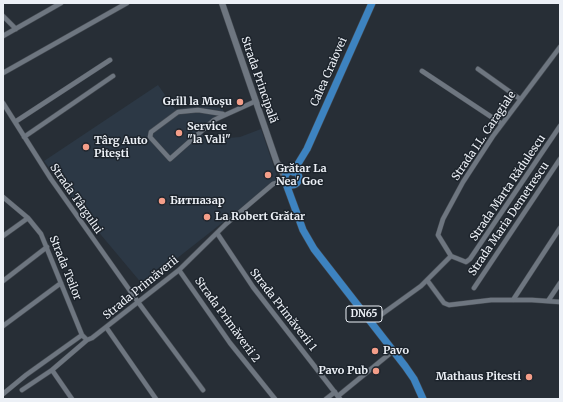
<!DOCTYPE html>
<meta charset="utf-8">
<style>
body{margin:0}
#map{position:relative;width:563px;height:402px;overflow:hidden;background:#272e36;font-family:Merriweather,serif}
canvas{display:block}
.frame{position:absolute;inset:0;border:4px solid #ecf0f6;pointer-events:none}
</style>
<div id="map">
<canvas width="563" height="402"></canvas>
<div class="frame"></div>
</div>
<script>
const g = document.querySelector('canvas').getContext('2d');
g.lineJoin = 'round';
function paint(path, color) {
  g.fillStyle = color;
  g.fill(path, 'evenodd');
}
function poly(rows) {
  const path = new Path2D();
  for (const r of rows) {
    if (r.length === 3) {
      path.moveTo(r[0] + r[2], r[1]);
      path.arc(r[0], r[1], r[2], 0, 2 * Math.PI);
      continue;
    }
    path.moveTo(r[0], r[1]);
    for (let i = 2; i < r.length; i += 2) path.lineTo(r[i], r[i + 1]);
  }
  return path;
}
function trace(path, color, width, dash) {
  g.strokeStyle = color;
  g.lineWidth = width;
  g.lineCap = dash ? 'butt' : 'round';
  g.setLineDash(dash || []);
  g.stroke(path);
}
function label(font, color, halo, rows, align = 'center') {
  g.font = font + ' Merriweather,serif';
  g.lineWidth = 3;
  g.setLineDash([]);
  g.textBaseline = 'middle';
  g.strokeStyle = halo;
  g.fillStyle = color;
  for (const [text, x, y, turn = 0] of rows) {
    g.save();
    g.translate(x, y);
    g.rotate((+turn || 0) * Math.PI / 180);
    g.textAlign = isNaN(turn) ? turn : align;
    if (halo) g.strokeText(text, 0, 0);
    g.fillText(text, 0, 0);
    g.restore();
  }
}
const built = poly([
 [158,85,175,109,198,106,222,108,226,116,213,123,202,134,208,143,216,139,240,137,261,129,278,179,143,285,86,217,44,161]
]);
const street = poly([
 [3,16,16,29],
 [3,36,61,3],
 [478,69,520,99],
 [422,71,502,124],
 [3,73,127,3],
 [3,103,51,179,138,302,203,390],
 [223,114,198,110,178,112,151,132,150,137,170,159,214,120,256,101],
 [15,122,110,60],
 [24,137,113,76],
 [3,197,28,218,41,234,82,335],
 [217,233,253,287,340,399],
 [3,236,28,218],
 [451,256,466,262,470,259,560,126],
 [179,270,230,343,275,399],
 [427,280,444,303,449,305,491,300,532,300,560,302],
 [3,281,47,247],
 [474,288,560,159],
 [513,300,560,228],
 [548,301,560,283],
 [371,322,421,286,451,256,438,235,443,219,463,182,493,136,560,47],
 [3,326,61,283],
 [106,327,156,399],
 [22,390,52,370],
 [3,394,26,375,82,335,87,340,92,338,179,270,226,224,273,184,285,180],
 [338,396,393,351],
 [72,399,52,370,87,340],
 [326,399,335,392]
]);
const secondary = poly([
 [222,3,277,163,285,177],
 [278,164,289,172]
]);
const primary = poly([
 [292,178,7],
 [293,172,307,149,372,3],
 [285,181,303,230,314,249,405,366,414,379,423,399]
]);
const markers = [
 [240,102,4,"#f49e89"],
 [179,133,4,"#f49e89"],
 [86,147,4,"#f49e89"],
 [268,175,4,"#f49e89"],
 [162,201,4,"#f49e89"],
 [207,217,4,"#f49e89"],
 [375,351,4,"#f49e89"],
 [376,371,4,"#f49e89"],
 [529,377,4,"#f49e89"]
];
const shields = [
 [364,314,36]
];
const shieldNames = [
 ["DN65",364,314]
];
const streetNames = [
 ["Calea Craiovei",329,72,-66],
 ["Strada Principală",259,80,71],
 ["Strada I.L. Caragiale",484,136,-56],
 ["Strada Marta Rădulescu",508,188,-56],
 ["Strada Târgului",76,199,55],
 ["Strada Maria Demetrescu",509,219,-56],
 ["Strada Teilor",65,268,68],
 ["Strada Primăverii",141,288,-39],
 ["Strada Primăverii 1",283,310,52],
 ["Strada Primăverii 2",227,320,54]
];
const poiNames = [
 ["Grill la Moșu",232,102,"right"],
 ["Service",187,127],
 ["\"la Vali\"",187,140],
 ["Târg Auto",94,141],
 ["Pitești",94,154],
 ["Grătar La",276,169],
 ["Nea' Goe",276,182],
 ["Битпазар",170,201],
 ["La Robert Grătar",215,217],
 ["Pavo",383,351],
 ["Pavo Pub",368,371,"right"],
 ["Mathaus Pitesti",521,377,"right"]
];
paint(built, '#2c3845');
trace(street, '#444a51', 5.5);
trace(secondary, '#444a51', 7);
trace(primary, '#444a51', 8);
trace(street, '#6e7680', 4.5);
trace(secondary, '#6e7680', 6);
trace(primary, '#3d83c0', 7);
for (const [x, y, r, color] of markers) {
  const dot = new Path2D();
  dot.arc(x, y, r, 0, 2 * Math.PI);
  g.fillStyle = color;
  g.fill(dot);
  trace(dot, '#1d242c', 1.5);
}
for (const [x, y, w] of shields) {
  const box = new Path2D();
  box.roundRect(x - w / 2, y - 8, w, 16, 3);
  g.fillStyle = '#1d242c';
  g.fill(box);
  trace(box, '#ecf0f6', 1);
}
label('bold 10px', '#ecf0f6', null, shieldNames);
label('11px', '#ecf0f6', '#1d242c', streetNames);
label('bold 11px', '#ecf0f6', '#1d242c', poiNames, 'left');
</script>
